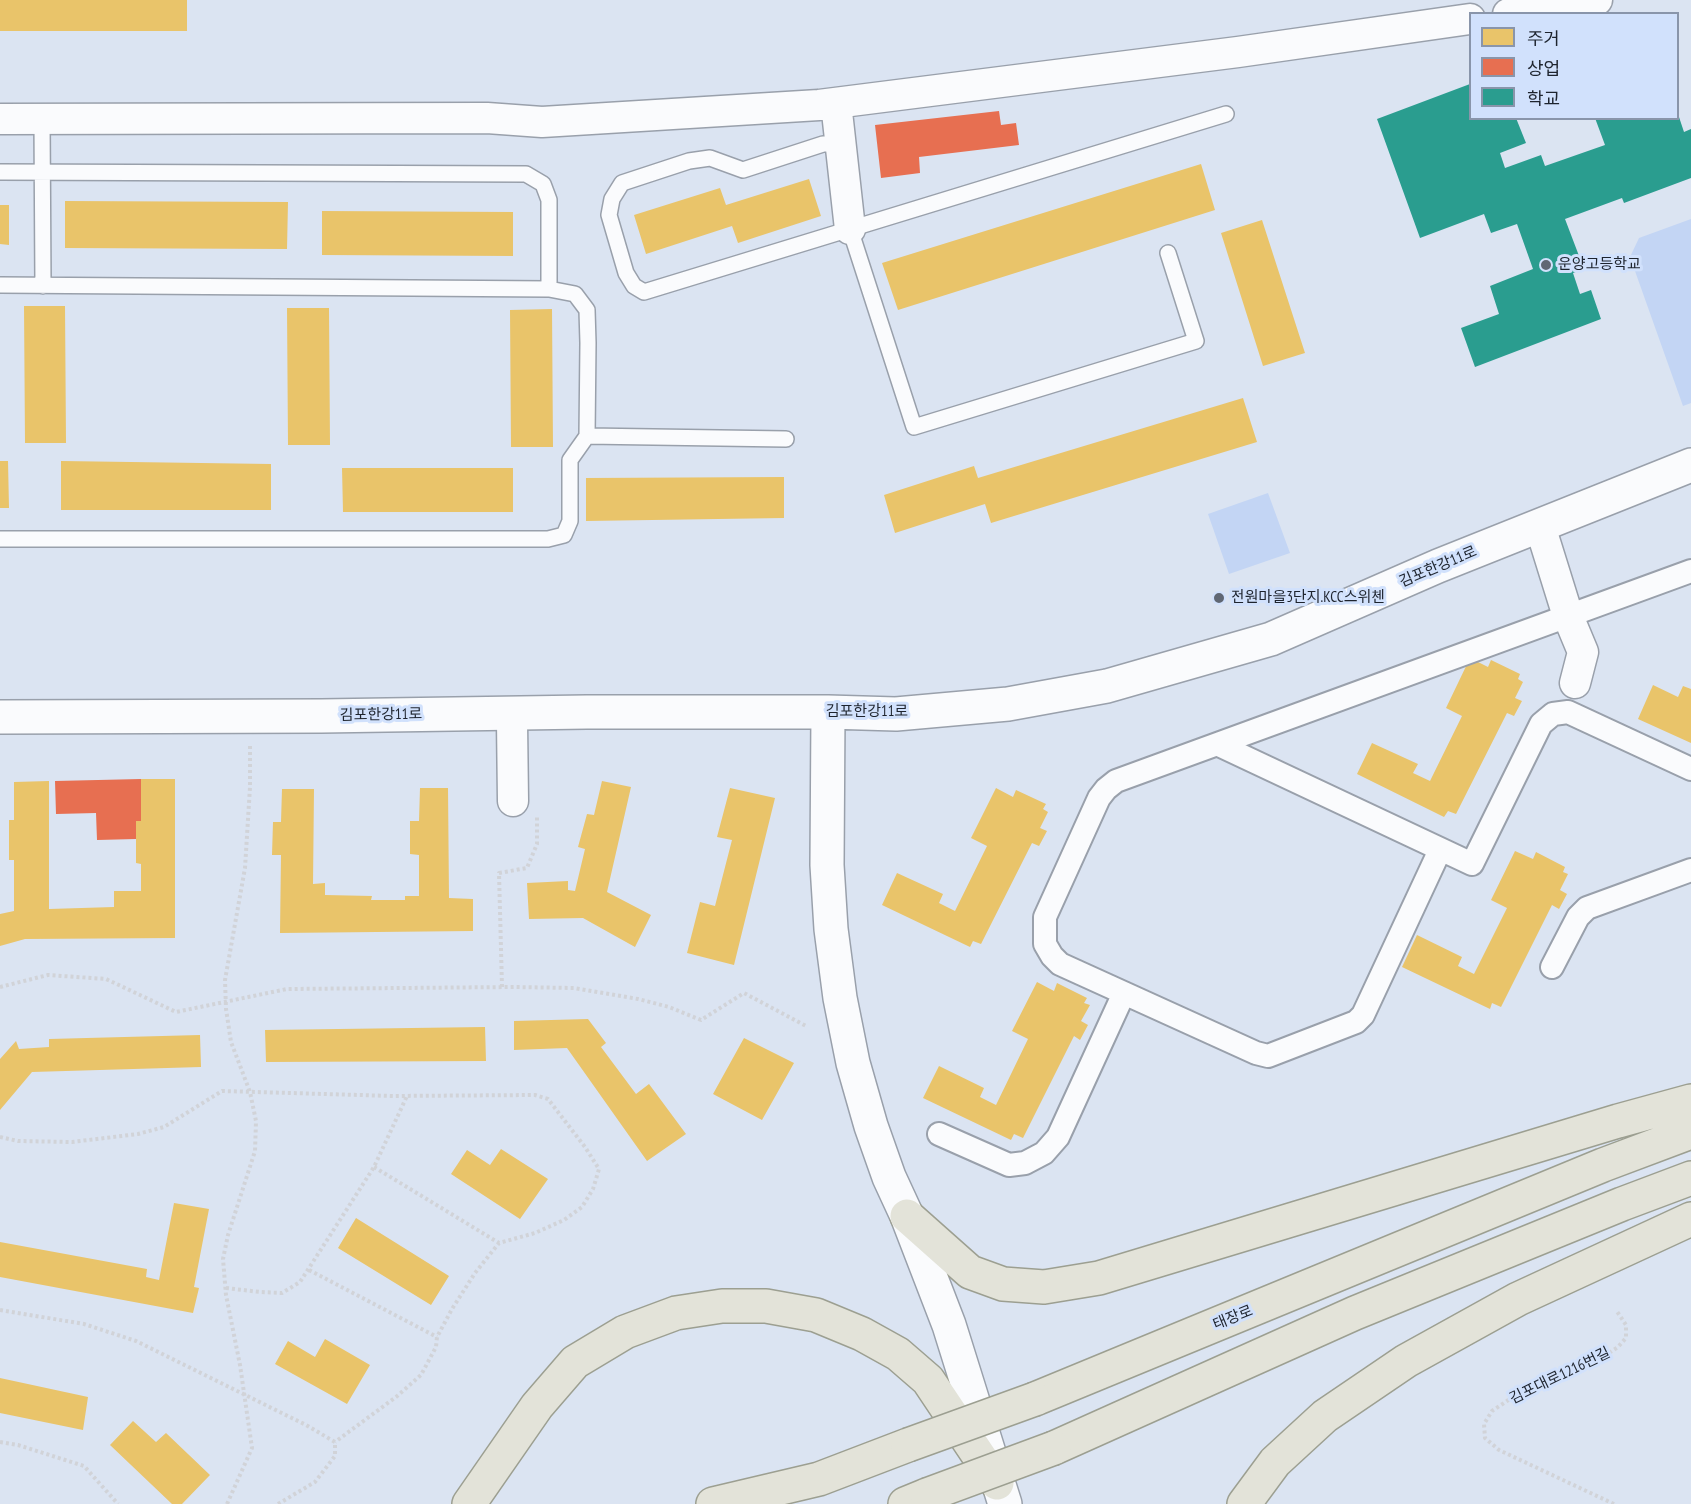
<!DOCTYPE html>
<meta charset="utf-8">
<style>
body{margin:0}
#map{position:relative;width:1691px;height:1504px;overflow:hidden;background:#dbe4f2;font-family:"PT Sans Narrow","Noto Sans KR",sans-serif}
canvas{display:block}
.legend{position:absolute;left:1469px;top:12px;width:210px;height:108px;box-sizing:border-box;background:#d1e1fc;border:2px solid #8995aa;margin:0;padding:8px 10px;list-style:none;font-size:18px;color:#1e242e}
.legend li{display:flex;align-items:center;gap:12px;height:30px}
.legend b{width:30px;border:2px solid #8995aa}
</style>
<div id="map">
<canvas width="1691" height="1504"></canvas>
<ul class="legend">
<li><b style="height:16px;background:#e9c46a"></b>주거</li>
<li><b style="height:16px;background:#e76f51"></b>상업</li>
<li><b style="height:16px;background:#2a9d8f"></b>학교</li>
</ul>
</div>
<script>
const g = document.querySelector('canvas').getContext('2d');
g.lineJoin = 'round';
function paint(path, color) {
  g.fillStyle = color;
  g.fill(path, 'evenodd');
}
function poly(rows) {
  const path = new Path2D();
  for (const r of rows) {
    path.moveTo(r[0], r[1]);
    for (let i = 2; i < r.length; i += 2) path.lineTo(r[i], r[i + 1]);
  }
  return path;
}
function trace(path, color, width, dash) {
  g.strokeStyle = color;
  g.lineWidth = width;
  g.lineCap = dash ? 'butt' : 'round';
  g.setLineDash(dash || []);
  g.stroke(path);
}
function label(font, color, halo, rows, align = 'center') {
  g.font = font + ' "PT Sans Narrow","Noto Sans KR",sans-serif';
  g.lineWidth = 6;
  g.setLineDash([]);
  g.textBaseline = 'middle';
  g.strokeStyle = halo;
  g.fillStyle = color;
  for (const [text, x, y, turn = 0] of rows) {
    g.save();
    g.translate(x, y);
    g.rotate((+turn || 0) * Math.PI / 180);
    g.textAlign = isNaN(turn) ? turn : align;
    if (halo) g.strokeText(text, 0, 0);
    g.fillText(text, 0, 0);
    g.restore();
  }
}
const green = poly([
 [1691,219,1691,403,1683,406,1630,257,1639,238],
 [1268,493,1290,553,1229,574,1208,514]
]);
const homes = poly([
 [0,0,187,0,187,31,0,31],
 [1201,164,1215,210,898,310,882,263],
 [809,179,821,216,738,243,732,226,646,254,634,215,720,188,726,205],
 [65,201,288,202,287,249,65,248],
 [0,205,9,205,9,245,0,244],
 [322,211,513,212,513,256,322,255],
 [1262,220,1305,353,1263,366,1221,233],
 [24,306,65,306,66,443,25,443],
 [287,308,329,308,330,445,288,445],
 [552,309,553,447,511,447,510,310],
 [1243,398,1257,442,991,523,985,504,895,533,884,495,974,466,978,478],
 [0,461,8,461,9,508,0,508],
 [61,461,271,464,271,510,61,510],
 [342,468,513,468,513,512,343,512],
 [784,477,784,518,586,521,586,478],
 [1470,658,1488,667,1491,660,1520,674,1518,679,1523,682,1515,698,1522,701,1514,716,1507,713,1456,814,1448,811,1444,817,1357,774,1372,743,1418,764,1413,773,1430,781,1462,716,1446,708],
 [1653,685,1678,697,1683,686,1691,689,1691,743,1638,719],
 [141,779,175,779,175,938,25,939,0,946,0,914,14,911,14,860,9,860,9,820,14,820,14,782,49,781,49,909,114,907,114,891,141,891,141,864,136,863,136,821,141,821],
 [602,781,631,787,607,892,651,915,635,947,583,918,529,919,527,883,568,881,568,890,575,891,585,849,578,847,587,814,594,815],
 [420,788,448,788,449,898,473,899,473,931,280,933,281,855,272,855,273,822,281,822,282,789,314,789,313,884,325,883,325,895,372,896,371,900,405,900,405,896,419,896,419,855,410,854,410,821,419,821],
 [730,788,775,798,734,965,687,953,700,902,715,906,732,840,717,837],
 [996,788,1013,797,1016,790,1046,804,1043,809,1048,812,1040,828,1047,831,1039,846,1032,843,981,944,973,941,970,947,882,905,897,873,943,894,939,903,955,911,987,846,971,838],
 [1515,851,1533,859,1536,852,1565,867,1563,872,1568,874,1560,890,1567,894,1559,909,1552,905,1501,1007,1492,1003,1490,1009,1402,967,1417,935,1462,957,1458,966,1474,974,1507,908,1491,900],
 [1037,982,1054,991,1057,983,1087,998,1084,1003,1090,1005,1081,1021,1088,1025,1080,1040,1074,1036,1023,1138,1014,1134,1011,1140,923,1098,939,1066,984,1088,980,1097,996,1105,1028,1039,1012,1031],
 [588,1019,606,1043,601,1047,636,1094,649,1084,686,1134,647,1161,567,1048,514,1050,514,1021],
 [485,1027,486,1061,266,1062,265,1030],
 [200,1035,201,1067,32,1072,0,1110,0,1059,16,1041,19,1049,49,1047,49,1039],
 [744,1038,794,1063,762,1120,713,1094],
 [501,1149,548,1179,520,1219,451,1174,467,1150,490,1165],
 [174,1203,209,1209,194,1287,199,1288,193,1313,0,1277,0,1242,147,1269,146,1277,159,1280],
 [356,1218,449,1276,431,1305,338,1248],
 [325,1339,370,1365,347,1404,275,1364,288,1341,315,1357],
 [0,1378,88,1397,83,1430,0,1413],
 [133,1421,156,1442,166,1433,210,1475,182,1504,172,1504,110,1445]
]);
const shops = poly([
 [999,111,1001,125,1016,123,1019,145,919,157,920,173,881,178,875,125],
 [141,779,141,821,136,821,136,839,97,840,96,813,56,814,55,781]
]);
const schools = poly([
 [1470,84,1470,118,1516,118,1526,143,1500,153,1505,168,1541,155,1545,166,1605,145,1595,118,1678,118,1678,114,1684,132,1691,129,1691,178,1624,203,1622,198,1565,219,1584,269,1573,273,1580,294,1591,290,1601,319,1475,367,1461,328,1499,314,1490,286,1533,269,1517,224,1491,233,1484,214,1420,238,1377,119]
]);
const path = poly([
 [0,987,48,975,106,979,176,1012,287,989,514,987,574,988,638,999,669,1007,701,1020,744,993,806,1026],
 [502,987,499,873,527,868,537,844,537,816],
 [0,1137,18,1141,72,1142,138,1134,164,1127,222,1091,393,1096,535,1095,548,1099,585,1147,599,1169,593,1189,582,1207,564,1220,535,1233,499,1243,475,1273,452,1309,437,1337,436,1347,421,1375,396,1397,335,1442],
 [374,1167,499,1243],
 [309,1270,437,1337],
 [226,1288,260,1292,282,1293,300,1282,374,1167,407,1096],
 [0,1310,84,1324,136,1341,306,1425,335,1442,335,1456,315,1482,278,1504],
 [0,1442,18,1445,84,1466,118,1504],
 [227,1504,252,1448,240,1365,226,1295,223,1259,228,1235,255,1151,256,1121,250,1092,231,1042,226,1009,225,980,245,868,250,787,250,744],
 [1614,1504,1499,1450,1485,1438,1484,1424,1492,1411,1510,1399,1600,1359,1618,1347,1626,1338,1626,1325,1616,1310]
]);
const service = poly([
 [42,120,43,286],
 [841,144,823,144,743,170,710,158,689,161,622,183,612,199,609,215,626,273,634,286,644,292,1226,114],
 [0,172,526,174,543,184,549,200,549,289],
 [850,229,914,427,1196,341,1168,253],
 [0,285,549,289,575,294,587,310,588,343,587,436,570,460,570,521,564,535,548,539,0,539],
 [587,436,786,439]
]);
const pedestrian = poly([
 [1219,745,1472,864,1541,724,1553,714,1568,712,1691,769],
 [1440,850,1363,1015,1356,1022,1268,1056,1256,1053,1060,964,1052,956,1045,944,1045,917,1099,798,1106,789,1116,781,1691,571],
 [1552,967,1578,917,1587,908,1691,870],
 [939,1134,1009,1165,1025,1163,1044,1153,1058,1137,1124,993]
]);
const minor = poly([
 [1508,14,1597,0],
 [836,103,850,229],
 [0,119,487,118,542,122,819,105,1238,52,1470,19],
 [1540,526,1568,616,1583,652,1575,683],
 [512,722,513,801]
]);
const tertiary = poly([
 [828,712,827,865,831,929,840,998,853,1063,871,1126,889,1177,907,1216,949,1325,1005,1504],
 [0,717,321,716,587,712,828,712,896,714,1008,704,1107,686,1271,639,1438,566,1691,465]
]);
const primary = poly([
 [907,1216,970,1272,1003,1284,1044,1287,1099,1278,1618,1121,1691,1101],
 [1035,1399,1603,1165,1691,1132],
 [1054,1448,1355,1313,1622,1204,1691,1178],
 [469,1504,537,1406,575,1362,625,1332,676,1313,722,1306,766,1306,816,1315,862,1334,898,1354,928,1380,997,1483],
 [713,1504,819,1479,908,1445],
 [905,1504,927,1495],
 [1244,1504,1275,1462,1325,1416,1406,1361,1518,1299,1691,1219]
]);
const primaryBridge = poly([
 [908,1445,1035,1399],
 [927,1495,1054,1448]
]);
const markers = [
 [1546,265,6,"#606773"],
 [1219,598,6,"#606773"]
];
const poiNames = [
 ["운양고등학교",1558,265],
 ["전원마을3단지.KCC스위첸",1231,598]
];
const streetNames = [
 ["김포한강11로",1438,567,-23],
 ["김포한강11로",867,712],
 ["김포한강11로",381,715,-1],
 ["태장로",1233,1318,-22],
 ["김포대로1216번길",1560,1376,-26]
];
paint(green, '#c3d5f4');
paint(homes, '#e9c46a');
paint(shops, '#e76f51');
paint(schools, '#2a9d8f');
trace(service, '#99a0ab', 18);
trace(pedestrian, '#99a0ab', 26);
trace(minor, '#99a0ab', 33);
trace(tertiary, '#99a0ab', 36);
trace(primary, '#9c9f91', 36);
trace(path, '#d1d3d8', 4, [3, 3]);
trace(service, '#fafbfd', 15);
trace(pedestrian, '#fafbfd', 22);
trace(minor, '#fafbfd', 30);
trace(tertiary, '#fafbfd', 33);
trace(primary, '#e3e3d9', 33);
trace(primaryBridge, '#9c9f91', 36, []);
trace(primaryBridge, '#e3e3d9', 33);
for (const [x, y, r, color] of markers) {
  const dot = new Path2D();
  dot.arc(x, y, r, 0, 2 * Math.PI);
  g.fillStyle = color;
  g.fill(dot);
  trace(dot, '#d1e1fc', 2);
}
label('15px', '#1e242e', '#d1e1fc', poiNames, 'left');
label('15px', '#1e242e', '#d1e1fc', streetNames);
</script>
